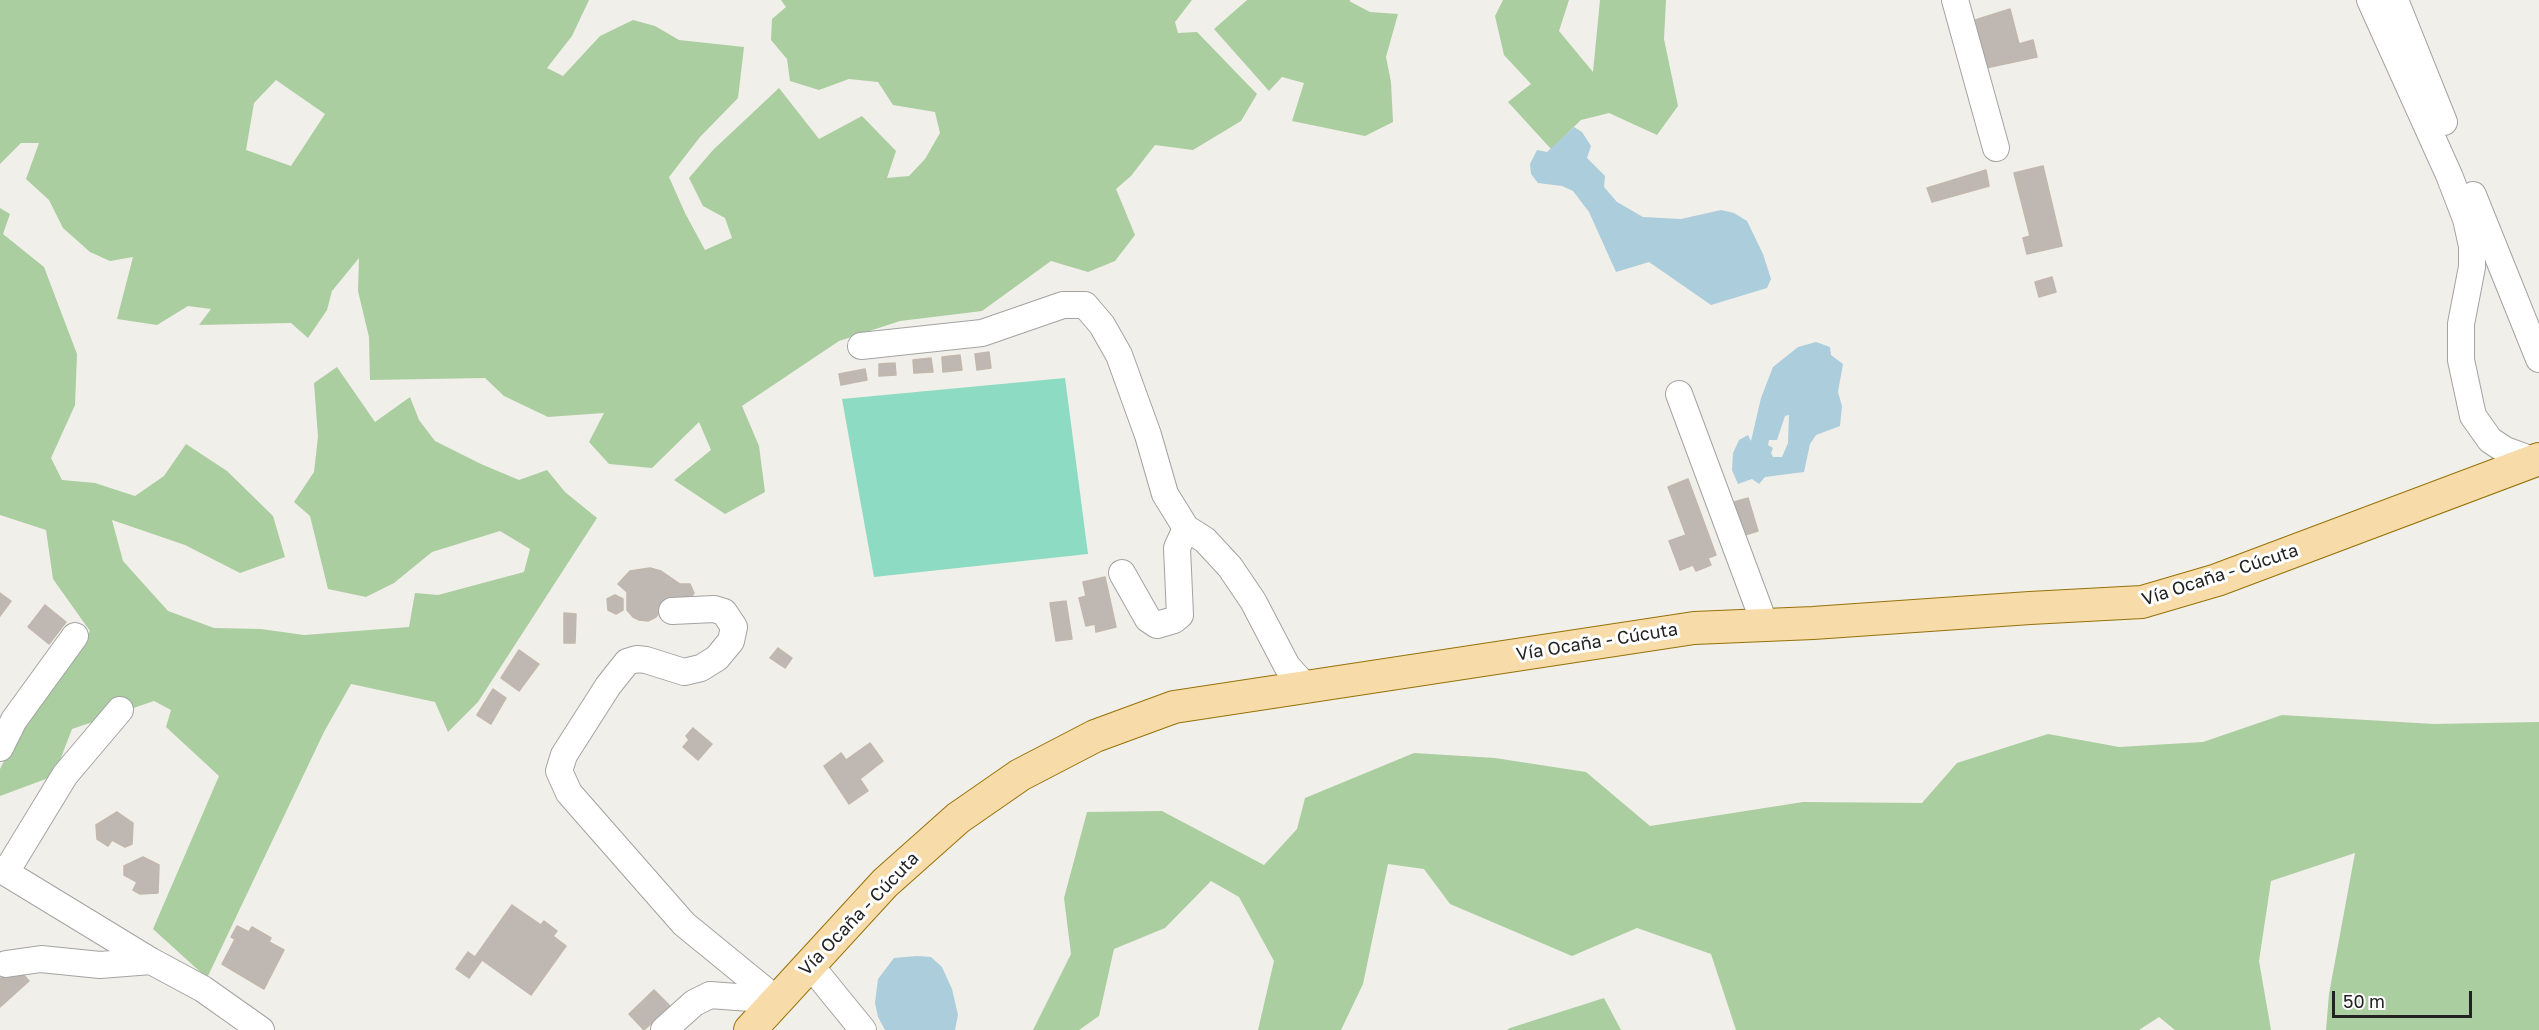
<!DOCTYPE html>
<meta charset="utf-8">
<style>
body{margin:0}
#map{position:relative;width:2539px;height:1030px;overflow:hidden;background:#f1efe9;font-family:"Golos Text",sans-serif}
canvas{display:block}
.scale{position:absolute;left:2332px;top:991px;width:140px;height:27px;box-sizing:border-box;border:3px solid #222;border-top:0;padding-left:8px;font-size:18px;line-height:21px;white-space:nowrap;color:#222;-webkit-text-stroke:4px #fff;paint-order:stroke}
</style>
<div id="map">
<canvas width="2539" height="1030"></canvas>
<div class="scale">50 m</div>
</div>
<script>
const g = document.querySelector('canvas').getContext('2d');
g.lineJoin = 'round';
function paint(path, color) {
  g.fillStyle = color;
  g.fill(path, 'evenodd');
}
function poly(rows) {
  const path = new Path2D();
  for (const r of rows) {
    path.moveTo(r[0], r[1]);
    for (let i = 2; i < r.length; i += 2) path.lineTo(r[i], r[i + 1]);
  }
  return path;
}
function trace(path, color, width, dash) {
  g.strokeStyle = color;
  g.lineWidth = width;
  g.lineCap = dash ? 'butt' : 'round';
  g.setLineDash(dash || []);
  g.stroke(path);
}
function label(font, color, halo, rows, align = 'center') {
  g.font = font + ' "Golos Text",sans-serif';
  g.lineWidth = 6;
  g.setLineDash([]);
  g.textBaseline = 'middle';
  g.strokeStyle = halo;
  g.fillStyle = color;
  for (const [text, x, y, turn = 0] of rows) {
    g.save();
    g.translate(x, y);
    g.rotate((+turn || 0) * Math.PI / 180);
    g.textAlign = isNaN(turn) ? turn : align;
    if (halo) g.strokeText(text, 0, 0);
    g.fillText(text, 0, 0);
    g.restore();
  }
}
const forest = poly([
 [0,0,589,0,572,36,547,68,563,76,600,36,633,20,655,26,679,40,744,47,738,98,700,137,669,177,685,213,705,250,732,238,725,218,703,206,689,178,713,150,779,88,819,139,862,116,896,151,887,178,909,176,925,159,940,133,935,112,893,105,878,82,849,79,819,90,790,81,787,59,771,40,772,19,786,7,781,0,1192,0,1175,22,1178,33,1197,32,1257,94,1241,121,1193,150,1155,145,1131,176,1116,189,1135,235,1115,261,1088,272,1051,261,982,311,900,321,839,341,742,406,759,446,765,492,725,514,674,480,711,450,699,422,652,468,609,464,589,442,604,413,548,417,504,396,485,378,370,380,369,337,358,291,359,258,332,291,327,310,308,338,291,323,199,325,211,309,188,306,157,325,117,319,133,257,110,261,90,252,63,228,49,200,26,179,39,143,21,143,0,164],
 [276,80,325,114,291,166,246,150,254,103],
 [1247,0,1351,0,1349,1,1370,12,1398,14,1386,57,1391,82,1393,122,1365,136,1292,121,1304,83,1282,77,1269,91,1214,29],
 [1503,0,1569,0,1559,31,1593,72,1600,0,1666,0,1664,39,1678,106,1657,135,1609,113,1581,120,1551,149,1508,102,1531,84,1504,55,1495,16],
 [0,208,10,214,3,234,44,267,77,354,75,405,51,458,62,480,95,483,135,496,164,476,186,444,227,471,273,516,285,557,240,573,185,545,112,520,123,561,168,611,214,628,261,629,304,635,409,627,415,593,438,595,524,572,530,549,500,531,432,552,394,583,366,597,328,589,310,516,294,502,314,472,318,437,314,383,337,367,375,422,410,397,419,420,435,441,481,464,519,480,547,470,565,492,597,518,478,702,448,732,435,702,351,684,324,732,207,978,153,929,219,776,166,727,171,710,154,701,72,729,54,776,0,796,0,769,18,733,90,631,53,579,46,530,0,515],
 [2282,715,2434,724,2539,722,2539,1030,2326,1030,2329,994,2355,853,2271,881,2259,961,2271,1030,2175,1030,2159,1017,2139,1030,1736,1030,1711,954,1637,928,1572,956,1450,904,1424,869,1388,864,1363,984,1341,1030,1258,1030,1274,961,1239,897,1211,881,1165,928,1114,949,1099,1016,1079,1030,1033,1030,1071,954,1064,898,1087,812,1162,811,1264,865,1297,829,1305,798,1414,753,1495,758,1586,772,1650,826,1803,802,1922,803,1957,763,2048,734,2119,747,2203,742],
 [1604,998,1621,1030,1507,1030,1510,1028]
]);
const pitch = poly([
 [1065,378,1088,554,874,577,842,399]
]);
const water = poly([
 [1574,127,1582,132,1591,146,1587,158,1605,176,1604,187,1617,202,1643,217,1681,219,1721,210,1734,213,1747,221,1763,254,1771,279,1767,288,1711,305,1649,262,1616,272,1589,212,1573,191,1562,186,1538,183,1531,174,1530,164,1537,150,1547,152],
 [1816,342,1830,347,1831,355,1843,364,1838,392,1842,406,1840,426,1816,435,1810,444,1804,472,1765,477,1759,484,1752,479,1738,484,1732,470,1733,453,1739,440,1748,435,1751,441,1761,398,1773,367,1798,347],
 [1789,415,1788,443,1782,457,1773,457,1771,453,1773,448,1768,445,1769,440,1777,440,1785,416],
 [917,956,931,957,942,967,952,989,958,1015,955,1030,885,1030,878,1017,875,1003,878,979,894,958]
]);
const building = poly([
 [2010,9,2019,44,2033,40,2037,57,1986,68,1972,21,2010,9],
 [2043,166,2062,246,2027,254,2023,238,2030,236,2014,173,2043,166],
 [1986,170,1989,186,1932,202,1927,188,1986,170],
 [2052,277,2056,292,2039,297,2035,282,2052,277],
 [989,352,991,368,977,370,975,354,989,352],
 [960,355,962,370,943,372,942,357,960,355],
 [931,358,933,372,914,373,913,360,931,358],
 [895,363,896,375,879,376,879,364,895,363],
 [865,369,867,380,841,385,839,374,865,369],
 [1688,479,1716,555,1708,558,1711,565,1696,571,1693,565,1680,570,1669,541,1686,535,1668,487,1688,479],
 [1748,498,1758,531,1745,535,1734,502,1748,498],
 [650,568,661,571,680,584,690,584,694,593,689,600,675,597,667,600,656,617,648,621,639,620,633,617,627,610,627,592,618,584,630,571,650,568],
 [1105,577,1116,627,1096,632,1095,624,1086,626,1079,598,1086,596,1083,582,1105,577],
 [0,593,11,601,0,616,0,593],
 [615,595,623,599,623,610,616,614,608,610,607,599,615,595],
 [1066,601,1072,639,1056,641,1050,603,1066,601],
 [45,605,66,622,49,644,28,627,45,605],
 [564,613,576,614,575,643,564,643,564,613],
 [778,648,792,658,785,668,770,658,778,648],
 [519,650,539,664,519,691,501,678,519,650],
 [493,689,506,698,491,724,477,715,493,689],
 [693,728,712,744,698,760,683,747,689,740,686,736,693,728],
 [870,743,883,761,860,779,868,791,849,804,824,766,841,753,846,760,870,743],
 [117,812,133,823,132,844,125,847,112,840,108,846,97,839,96,825,117,812],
 [143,857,159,865,158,893,140,894,133,890,137,882,124,875,124,866,143,857],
 [512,905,541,925,544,921,557,931,553,936,566,946,531,995,482,960,469,978,456,969,468,952,475,957,512,905],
 [237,926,249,932,252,927,271,938,269,942,284,950,264,989,222,964,235,939,231,937,237,926],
 [15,965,29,981,0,1007,0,979,15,965],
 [654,990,670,1006,644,1030,629,1014,654,990]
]);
const minor = poly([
 [1955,0,1996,148],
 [2370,0,2449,175,2466,219,2472,246,2472,267,2461,324,2461,360,2473,416,2490,440,2505,450,2535,461],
 [2395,0,2444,122],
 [2473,195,2539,359],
 [861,346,982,333,1063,305,1085,305,1102,325,1119,355,1148,435,1165,494,1186,528,1205,540,1230,567,1253,601,1287,666,1305,686],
 [1679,394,1765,625],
 [1122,573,1148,619,1157,625,1174,620,1180,615,1177,548,1186,528],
 [672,611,714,609,724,612,734,627,731,641,717,658,701,668,684,672,646,660,637,659,627,662,608,686,564,755,559,771,569,793,684,924,777,1000],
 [0,748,14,720,75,636],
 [0,869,151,961,203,989,261,1030],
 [6,872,65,775,120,710],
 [6,964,41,959,100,965,151,961],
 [810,965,863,1030],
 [664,1030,694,1003,710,995,777,1000]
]);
const major = poly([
 [750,1030,885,883,958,818,1020,775,1095,736,1174,707,1694,628,1813,623,2030,608,2142,602,2217,580,2539,459]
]);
const streetNames = [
 ["Vía Ocaña - Cúcuta",2220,575,-18],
 ["Vía Ocaña - Cúcuta",1597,642,-9],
 ["Vía Ocaña - Cúcuta",859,914,-46]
];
paint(forest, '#aacea0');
paint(pitch, '#8cdbc2');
paint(water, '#accddc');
paint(building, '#bfb8b2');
trace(building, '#c2b7ac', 1.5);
trace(minor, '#a3a3a3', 28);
trace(major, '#967209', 34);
trace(minor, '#fff', 26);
trace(major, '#f7dba8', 32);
label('18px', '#222', '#fff', streetNames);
</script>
